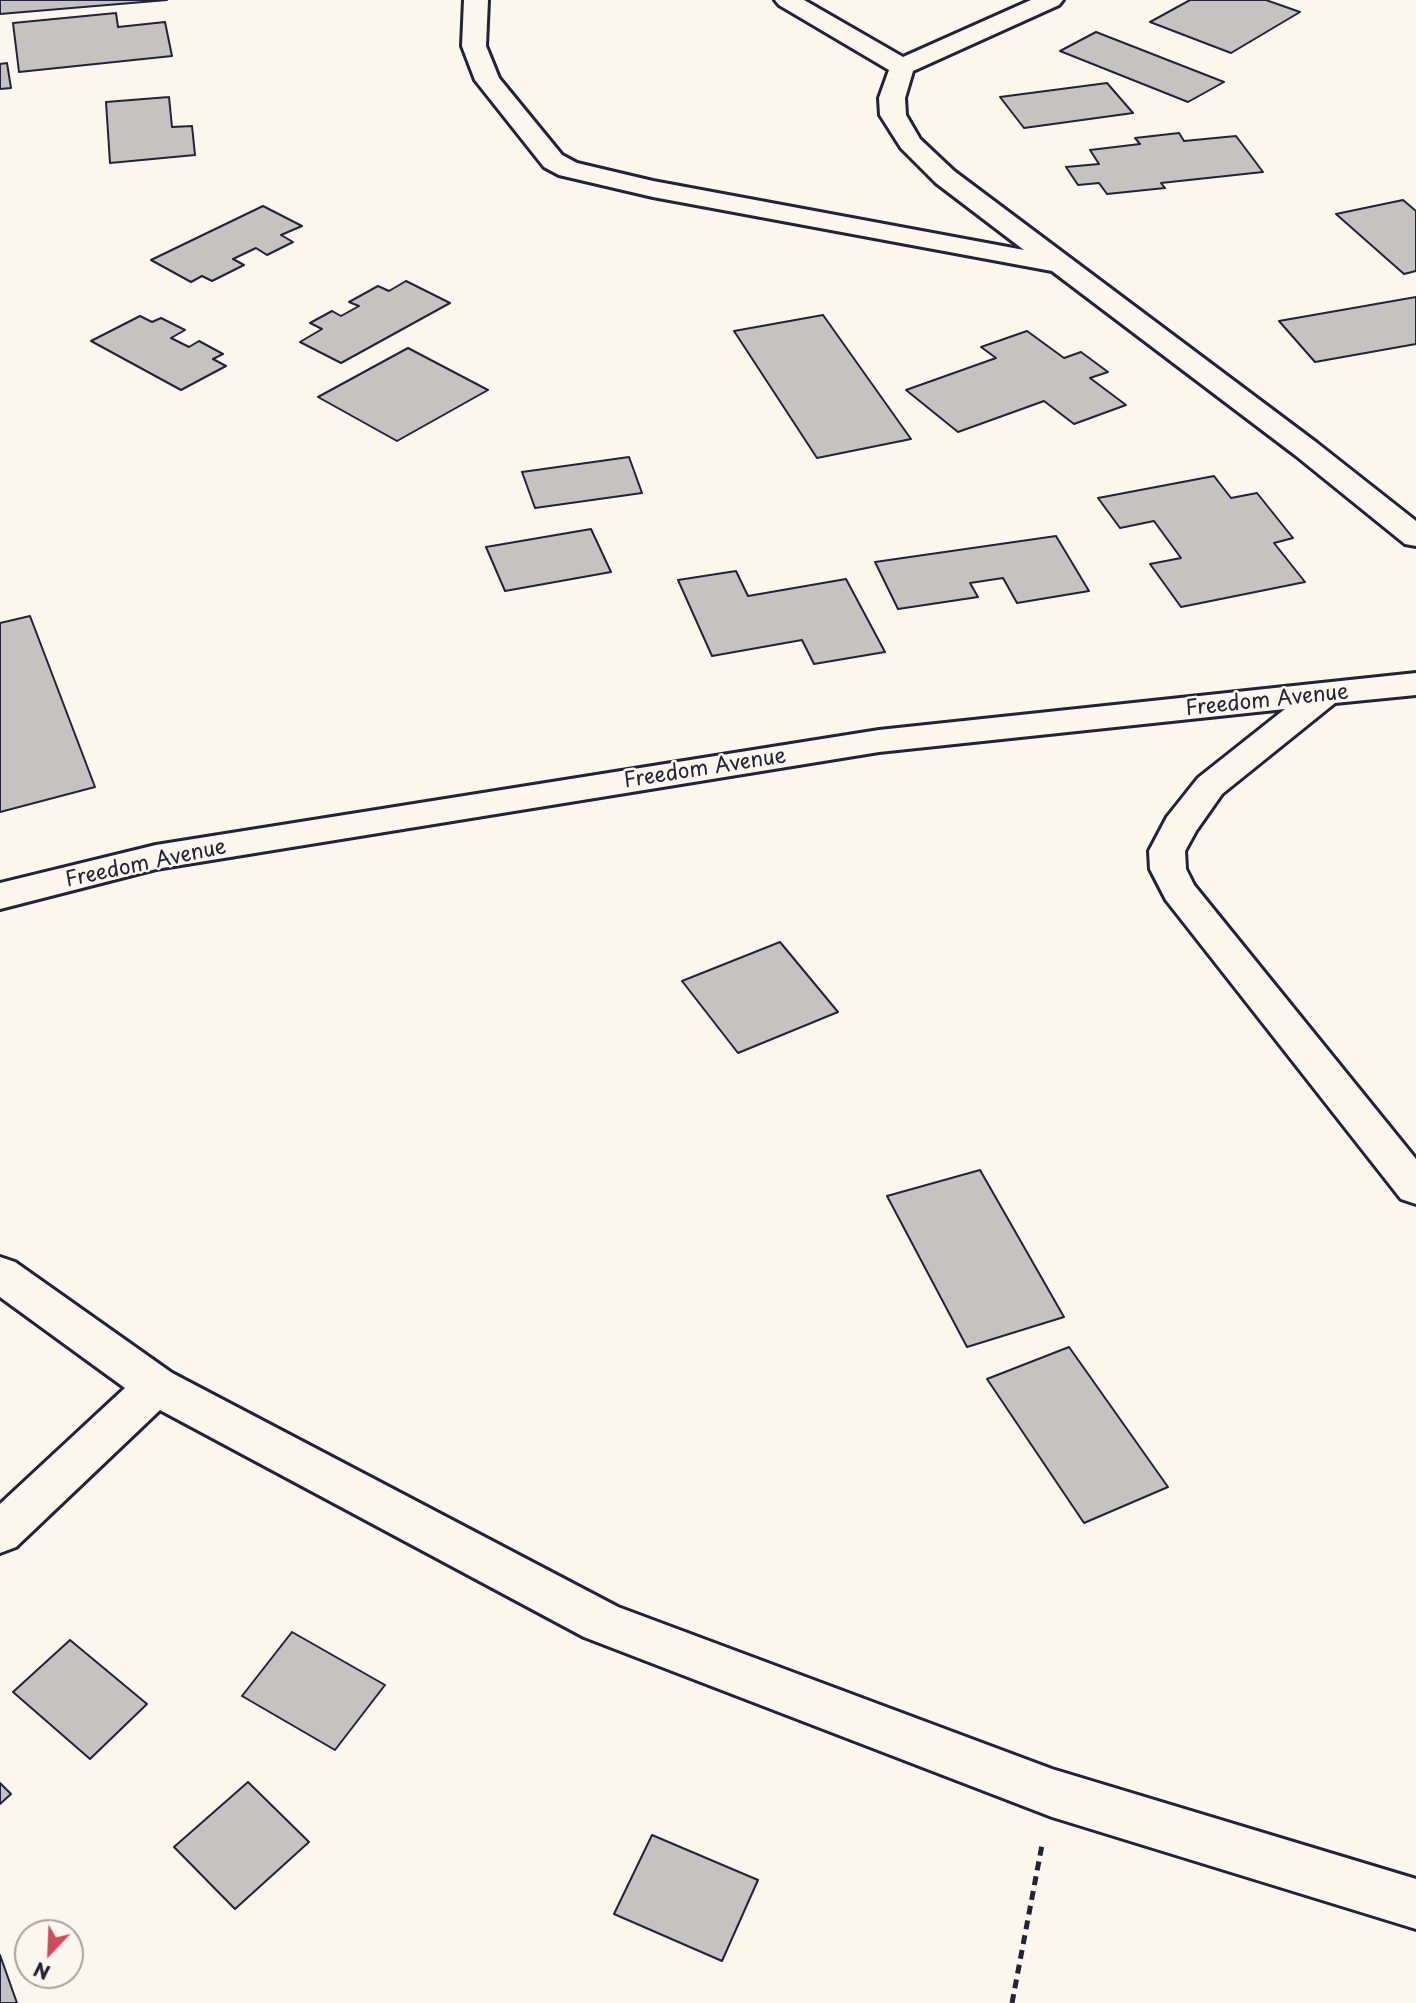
<!DOCTYPE html>
<style>
body{margin:0}
#map{position:relative;width:1416px;height:2003px;overflow:hidden;background:#fbf7ec;font-family:"Playpen Sans",sans-serif}
canvas{display:block}
.north{position:absolute;left:14px;top:1919px;width:70px;height:70px;box-sizing:border-box;background:#fbf7ec;border:2px solid #a4a2a5;border-radius:50%;rotate:203deg;font-size:19px;font-weight:700;line-height:28px;text-align:center;color:#22223b}
.north::after{content:'';display:block;margin:auto;width:24px;height:32px;background:#d1495b;clip-path:polygon(50% 0,100% 100%,50% 72%,0 100%)}
</style>
<div id="map">
<canvas width="1416" height="2003"></canvas>
<div class="north">N</div>
</div>
<script>
const g = document.querySelector('canvas').getContext('2d');
g.lineJoin = 'round';
function paint(path, color) {
  g.fillStyle = color;
  g.fill(path, 'evenodd');
}
function poly(rows) {
  const path = new Path2D();
  for (const r of rows) {
    path.moveTo(r[0], r[1]);
    for (let i = 2; i < r.length; i += 2) path.lineTo(r[i], r[i + 1]);
  }
  return path;
}
function trace(path, color, width, dash) {
  g.strokeStyle = color;
  g.lineWidth = width;
  g.lineCap = dash ? 'butt' : 'round';
  g.setLineDash(dash || []);
  g.stroke(path);
}
function label(font, color, halo, rows, align = 'center') {
  g.font = font + ' "Playpen Sans",sans-serif';
  g.lineWidth = 5;
  g.setLineDash([]);
  g.textBaseline = 'middle';
  g.strokeStyle = halo;
  g.fillStyle = color;
  for (const [text, x, y, turn = 0] of rows) {
    g.save();
    g.translate(x, y);
    g.rotate((+turn || 0) * Math.PI / 180);
    g.textAlign = isNaN(turn) ? turn : align;
    if (halo) g.strokeText(text, 0, 0);
    g.fillText(text, 0, 0);
    g.restore();
  }
}
const building = poly([
 [0,0,167,0,0,14,0,0],
 [1190,0,1266,0,1300,12,1231,53,1150,22,1190,0],
 [116,13,118,27,165,22,172,56,19,72,13,23,116,13],
 [1096,32,1224,82,1188,102,1060,51,1096,32],
 [7,63,11,88,0,89,0,64,7,63],
 [1107,83,1133,113,1024,128,1000,97,1107,83],
 [169,97,172,127,192,126,195,155,110,163,106,102,169,97],
 [1179,133,1184,141,1236,136,1263,172,1161,183,1165,188,1107,194,1099,183,1078,185,1066,167,1099,164,1090,150,1140,144,1135,138,1179,133],
 [1403,200,1416,211,1416,271,1404,274,1336,214,1403,200],
 [263,206,302,226,281,235,293,242,267,255,256,248,233,259,244,265,212,281,202,276,191,282,151,260,263,206],
 [406,281,450,303,341,363,300,342,322,329,310,323,332,311,341,316,359,306,349,302,378,286,389,291,406,281],
 [1416,297,1416,344,1315,362,1279,321,1416,297],
 [823,315,911,439,817,458,734,331,823,315],
 [140,316,152,322,161,318,185,330,171,338,189,347,199,341,223,354,213,359,226,366,181,390,91,341,140,316],
 [1027,331,1064,358,1081,352,1108,372,1090,378,1126,405,1074,424,1044,401,958,432,906,390,996,358,981,347,1027,331],
 [408,348,488,390,397,441,318,397,408,348],
 [629,457,642,493,535,508,522,472,629,457],
 [1214,476,1231,498,1257,493,1293,538,1274,543,1305,582,1181,607,1150,564,1181,558,1154,521,1120,528,1098,498,1214,476],
 [591,529,611,572,505,591,486,547,591,529],
 [1056,536,1089,591,1017,603,1003,578,970,583,978,597,898,609,875,562,1056,536],
 [736,571,748,596,846,579,885,652,814,664,802,640,712,656,678,580,736,571],
 [30,616,95,787,0,812,0,623,30,616],
 [780,942,838,1012,738,1053,682,981,780,942],
 [980,1170,1064,1317,967,1347,887,1196,980,1170],
 [1069,1347,1168,1487,1084,1523,987,1379,1069,1347],
 [292,1632,385,1685,335,1750,242,1696,292,1632],
 [70,1640,147,1704,90,1759,13,1692,70,1640],
 [248,1782,309,1842,235,1909,174,1847,248,1782],
 [0,1783,11,1794,0,1804,0,1783],
 [652,1835,758,1880,722,1961,614,1914,652,1835],
 [0,1955,17,2003,0,2003,0,1955]
]);
const path = poly([
 [1012,2003,1042,1845]
]);
const minor = poly([
 [464,0,488,0,486,46,499,78,562,155,577,163,653,181,1024,250,936,183,901,148,880,115,879,98,889,70,779,5,775,0,804,0,903,57,1031,0,1063,0,1059,5,913,71,905,98,906,115,920,139,954,171,1317,443,1416,521,1416,546,1405,544,1295,455,1052,271,653,197,559,175,544,167,475,80,462,46,464,0],
 [1416,673,1416,695,1335,703,1222,794,1196,831,1185,851,1186,869,1194,885,1416,1159,1416,1204,1401,1199,1166,900,1150,869,1149,851,1167,817,1198,778,1285,709,879,752,156,869,0,909,0,883,156,845,879,730,1416,673],
 [0,1257,15,1262,172,1373,618,1607,1052,1769,1416,1879,1416,1929,1052,1817,584,1637,160,1410,16,1547,0,1553,0,1504,125,1388,0,1297,0,1257]
]);
const streetNames = [
 ["Freedom Avenue",1267,701,-6],
 ["Freedom Avenue",705,769,-9],
 ["Freedom Avenue",146,864,-12]
];
paint(building, '#c6c2c0');
trace(building, '#22223b', 2);
trace(minor, '#22223b', 6);
trace(path, '#22223b', 5, [9, 6]);
paint(minor, '#fbf7ec');
label('21px', '#22223b', '#fbf7ec', streetNames);
</script>
